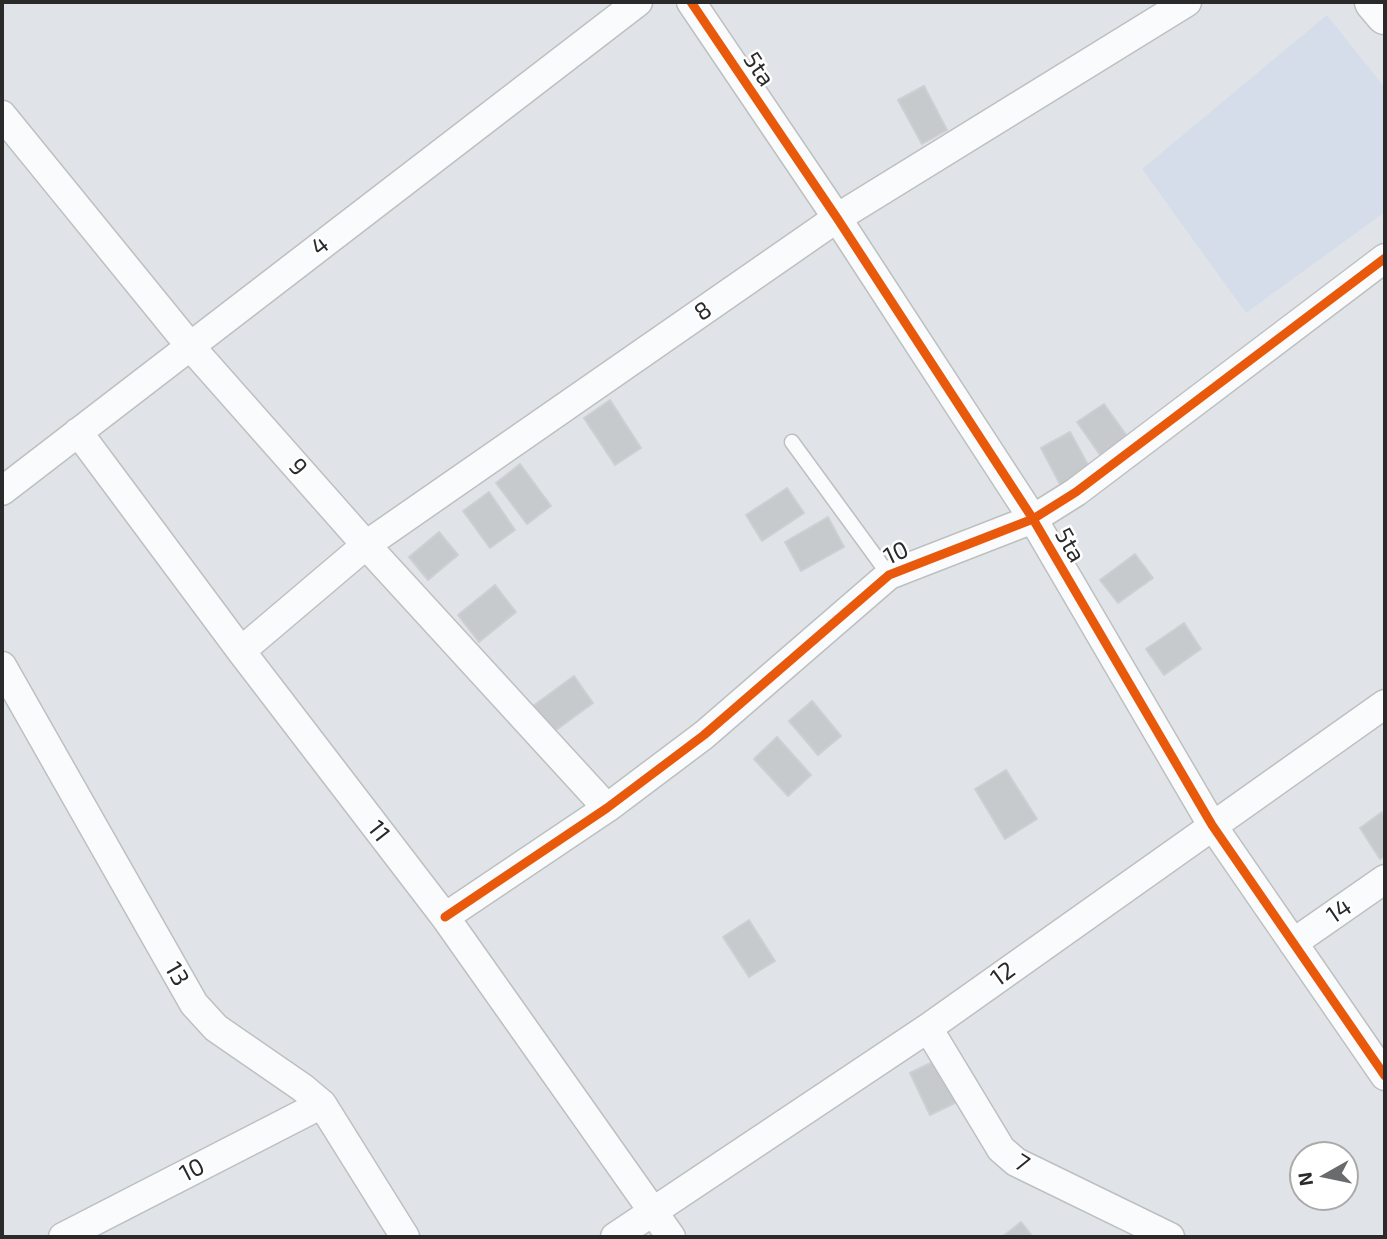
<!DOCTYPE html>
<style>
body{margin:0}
#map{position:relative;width:1387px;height:1239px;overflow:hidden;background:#e0e4e8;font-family:"Exo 2",sans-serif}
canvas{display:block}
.frame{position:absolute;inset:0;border:4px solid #2a2a2a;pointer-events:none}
.north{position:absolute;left:1289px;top:1141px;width:70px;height:70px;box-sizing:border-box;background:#fff;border:2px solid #aaa;border-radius:50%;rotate:261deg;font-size:19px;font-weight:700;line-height:28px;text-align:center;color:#2a2a2a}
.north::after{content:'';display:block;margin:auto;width:24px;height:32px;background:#6a6b6c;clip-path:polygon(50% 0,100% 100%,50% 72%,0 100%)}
</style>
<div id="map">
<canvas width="1387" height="1239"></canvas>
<div class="frame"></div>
<div class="north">N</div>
</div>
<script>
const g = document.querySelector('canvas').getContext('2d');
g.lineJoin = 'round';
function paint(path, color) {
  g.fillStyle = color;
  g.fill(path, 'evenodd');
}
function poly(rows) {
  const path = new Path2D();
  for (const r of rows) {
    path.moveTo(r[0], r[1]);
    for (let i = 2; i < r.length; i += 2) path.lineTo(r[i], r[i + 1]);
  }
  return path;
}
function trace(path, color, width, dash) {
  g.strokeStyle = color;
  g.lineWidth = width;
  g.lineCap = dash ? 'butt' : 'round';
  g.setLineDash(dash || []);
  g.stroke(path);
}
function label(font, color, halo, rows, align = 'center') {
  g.font = font + ' "Exo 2",sans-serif';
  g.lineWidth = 5;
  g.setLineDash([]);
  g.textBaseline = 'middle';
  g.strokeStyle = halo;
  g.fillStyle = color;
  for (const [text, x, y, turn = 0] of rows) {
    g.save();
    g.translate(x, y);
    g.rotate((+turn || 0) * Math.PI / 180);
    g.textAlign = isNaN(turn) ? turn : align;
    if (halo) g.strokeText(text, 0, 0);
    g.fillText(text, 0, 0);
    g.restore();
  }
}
const education = poly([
 [1327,15,1385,88,1385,212,1246,313,1142,169]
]);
const building = poly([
 [924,86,947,130,922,144,898,100,924,86],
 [610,400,641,448,615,465,584,418,610,400],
 [1104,404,1132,443,1105,462,1077,422,1104,404],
 [1070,432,1093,474,1063,490,1041,448,1070,432],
 [520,464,551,506,527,524,496,483,520,464],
 [787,488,804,513,762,541,746,515,787,488],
 [489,492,515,530,490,548,463,511,489,492],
 [828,517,844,547,801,571,785,542,828,517],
 [439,532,458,555,428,580,409,557,439,532],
 [1135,554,1153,578,1118,603,1100,580,1135,554],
 [495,585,516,612,479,642,458,615,495,585],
 [1184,623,1201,649,1164,675,1146,649,1184,623],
 [574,676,593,703,552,733,533,706,574,676],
 [812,701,841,736,818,755,789,721,812,701],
 [777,737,811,775,788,796,754,759,777,737],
 [1006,770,1037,819,1005,839,975,789,1006,770],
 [1382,812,1385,817,1385,856,1380,859,1360,828,1382,812],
 [749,920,775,961,749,977,723,937,749,920],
 [939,1059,959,1101,930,1115,910,1073,939,1059],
 [1021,1222,1033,1237,1002,1237,1021,1222]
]);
const lane = poly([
 [792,442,889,575]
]);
const street = poly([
 [691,2,837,218,1033,519,1212,825,1385,1076],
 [2,115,190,346,366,545,607,808],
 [78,432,241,651,445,917,671,1237],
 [2,491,638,2],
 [241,651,366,545,837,218,1187,2],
 [2,666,194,1004,216,1028,303,1088,322,1104,405,1237],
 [445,917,607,808,704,735,889,575,1033,519,1076,492,1385,258],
 [1293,943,1385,879],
 [928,1028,1001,1149,1016,1162,1170,1237],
 [63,1237,322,1104],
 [615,1237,928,1028,1385,704]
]);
const secondary = poly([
 [1374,2,1385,15]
]);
const cycleway = poly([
 [691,2,837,218,1033,519,1212,825,1385,1076],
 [445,917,607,808,704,735,889,575,1033,519,1076,492,1385,258]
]);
const streetNames = [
 ["5ta",759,69,56],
 ["4",320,246,-38],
 ["8",703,311,-35],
 ["9",298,467,49],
 ["5ta",1070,545,60],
 ["10",896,553,-25],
 ["11",379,831,52],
 ["14",1339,911,-34],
 ["13",177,974,60],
 ["12",1003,974,-36],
 ["7",1022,1163,32],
 ["10",192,1170,-27]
];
paint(education, '#d6ddea');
paint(building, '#c7cacd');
trace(building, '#cccfd3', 2);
trace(lane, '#bec0c0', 17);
trace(street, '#bec0c0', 31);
trace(secondary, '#bec0c0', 41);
trace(lane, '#fafbfc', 14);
trace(street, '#fafbfc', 28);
trace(secondary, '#fafbfc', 38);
trace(cycleway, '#e8590c', 9);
label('24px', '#2a2a2a', '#fff', streetNames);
</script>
